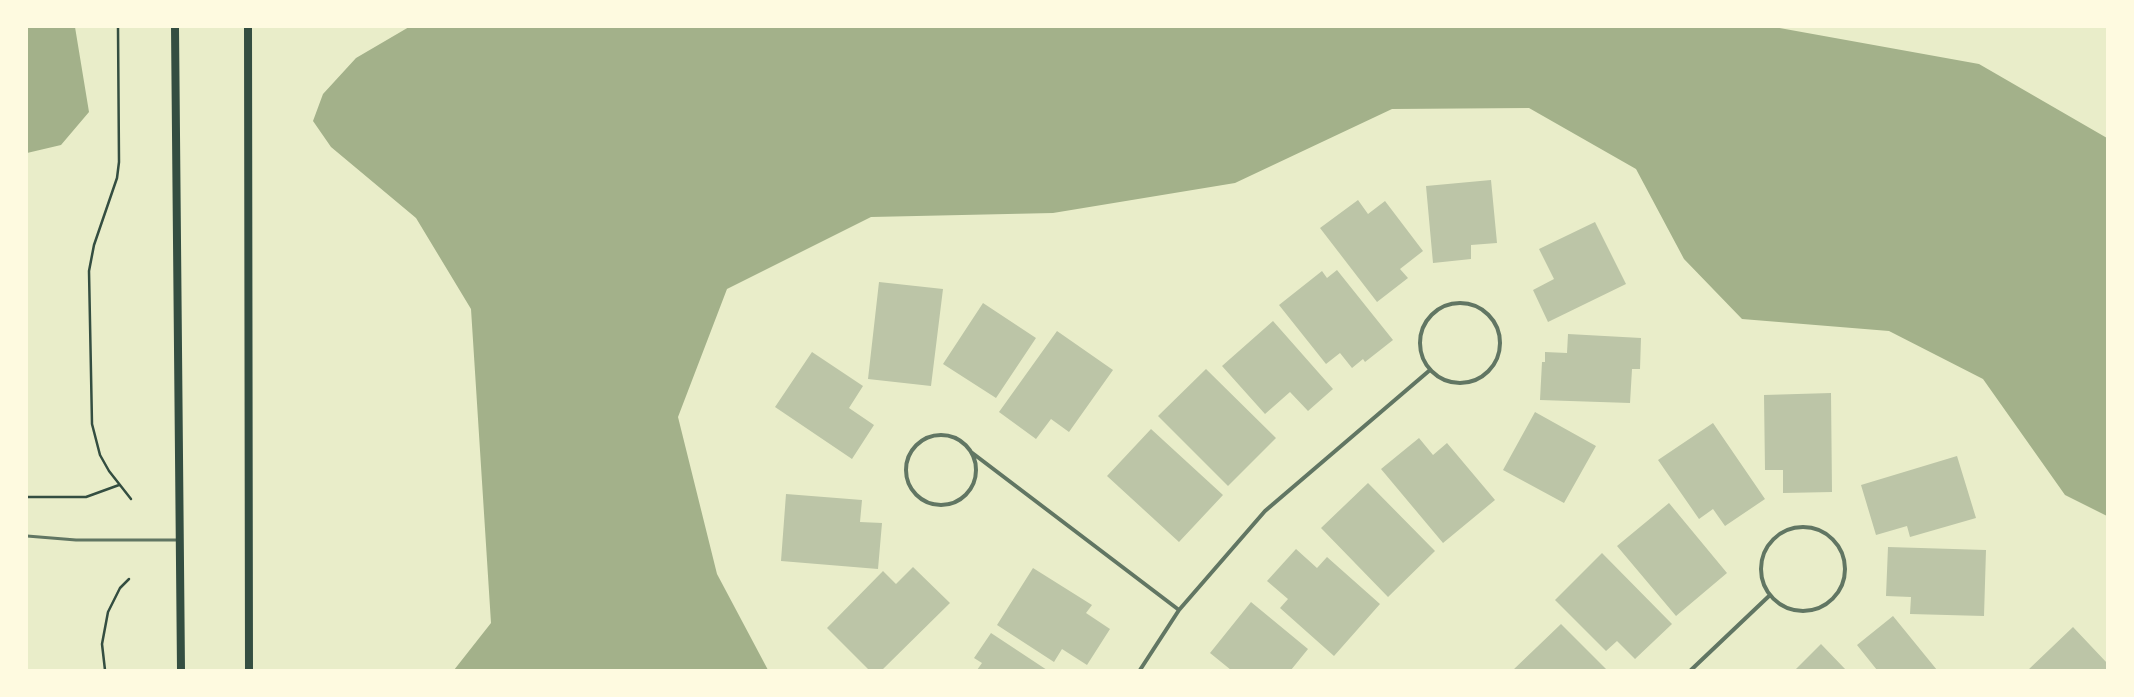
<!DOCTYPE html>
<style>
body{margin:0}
#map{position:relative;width:2134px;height:697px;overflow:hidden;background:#e9edc9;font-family:"Sofia Sans Condensed",sans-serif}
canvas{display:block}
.frame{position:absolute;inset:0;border:28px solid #fefae0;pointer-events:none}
</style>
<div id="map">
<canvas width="2134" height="697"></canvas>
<div class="frame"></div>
</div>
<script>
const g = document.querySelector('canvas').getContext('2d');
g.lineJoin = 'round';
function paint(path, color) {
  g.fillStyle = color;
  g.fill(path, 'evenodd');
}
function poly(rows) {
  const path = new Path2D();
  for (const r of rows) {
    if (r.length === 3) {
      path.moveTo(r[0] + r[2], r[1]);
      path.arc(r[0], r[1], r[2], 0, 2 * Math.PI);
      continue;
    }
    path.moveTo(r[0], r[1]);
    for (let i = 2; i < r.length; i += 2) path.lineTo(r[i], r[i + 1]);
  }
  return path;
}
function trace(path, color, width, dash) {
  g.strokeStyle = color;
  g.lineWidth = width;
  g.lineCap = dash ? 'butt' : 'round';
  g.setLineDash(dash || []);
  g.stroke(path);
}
const water = poly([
 [27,27,75,27,89,112,61,145,27,153],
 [409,27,1774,27,1979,64,2107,138,2107,516,2065,495,1983,379,1889,331,1742,319,1684,259,1636,169,1529,108,1392,109,1235,183,1053,213,871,217,727,289,678,417,717,574,768,670,454,670,491,623,471,309,416,218,331,147,313,121,323,94,356,58]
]);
const building = poly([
 [1491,180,1497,243,1471,245,1471,259,1433,263,1426,186],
 [1358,200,1368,214,1385,201,1423,251,1400,269,1408,278,1377,302,1320,228],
 [1595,222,1626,284,1548,322,1533,290,1554,279,1539,249],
 [1337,270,1393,340,1365,362,1363,359,1352,368,1340,353,1326,364,1279,305,1322,271,1327,278],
 [879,282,943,289,931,386,868,379],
 [983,303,1036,338,996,398,943,364],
 [1273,321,1333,389,1308,411,1290,392,1265,414,1222,366],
 [1057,331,1113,370,1069,432,1051,419,1036,439,999,412],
 [1568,334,1641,338,1640,369,1632,369,1630,403,1540,400,1542,362,1545,362,1545,352,1567,353],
 [812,352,863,386,849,408,874,425,852,459,775,407],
 [1206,369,1276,438,1228,486,1158,416],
 [1831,393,1832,492,1783,493,1783,470,1765,470,1764,395],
 [1535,412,1596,446,1564,503,1503,470],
 [1713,423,1765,499,1725,526,1713,509,1699,519,1658,460],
 [1151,429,1223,495,1179,542,1107,476],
 [1419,438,1433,455,1447,443,1495,500,1443,543,1381,469],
 [1957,456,1976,518,1910,537,1907,526,1876,535,1861,485],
 [1368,483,1435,551,1388,597,1321,528],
 [786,494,862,500,860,522,882,523,878,569,781,561],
 [1669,503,1727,573,1676,616,1617,546],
 [1888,547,1986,550,1984,616,1910,614,1911,597,1886,596],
 [1296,549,1317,568,1327,557,1380,604,1334,656,1280,608,1288,599,1267,581],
 [1602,553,1672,624,1635,659,1617,641,1606,651,1555,600],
 [913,567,950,603,882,670,869,670,827,628,883,571,896,584],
 [1033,568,1092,605,1086,613,1110,629,1087,665,1062,649,1054,662,997,625],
 [1251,602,1308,649,1291,670,1231,670,1210,653],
 [1893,616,1937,670,1877,670,1857,645],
 [1561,624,1607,670,1513,670],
 [2073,627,2107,663,2107,670,2028,670],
 [991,633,1047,670,977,670,982,663,974,658],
 [1821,644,1846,670,1795,670]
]);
const path = poly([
 [118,27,119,162,117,178,94,245,89,271,92,424,100,455,109,471,131,499],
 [27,497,86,497,119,485],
 [105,670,102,644,108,612,120,588,129,579]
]);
const service = poly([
 [27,536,76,540,179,540]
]);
const minor = poly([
 [1460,343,40],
 [941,470,35],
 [971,452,1179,610],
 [1803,569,42],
 [1140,670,1179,610,1265,511,1430,370],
 [1691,670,1769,596]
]);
const secondary = poly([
 [175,27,181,670],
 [248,27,249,670]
]);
paint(water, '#a3b18a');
paint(building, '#bcc5a7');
trace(path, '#344e41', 2.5);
trace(service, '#617663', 3);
trace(minor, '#617663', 4);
trace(secondary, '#344e41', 8);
</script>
